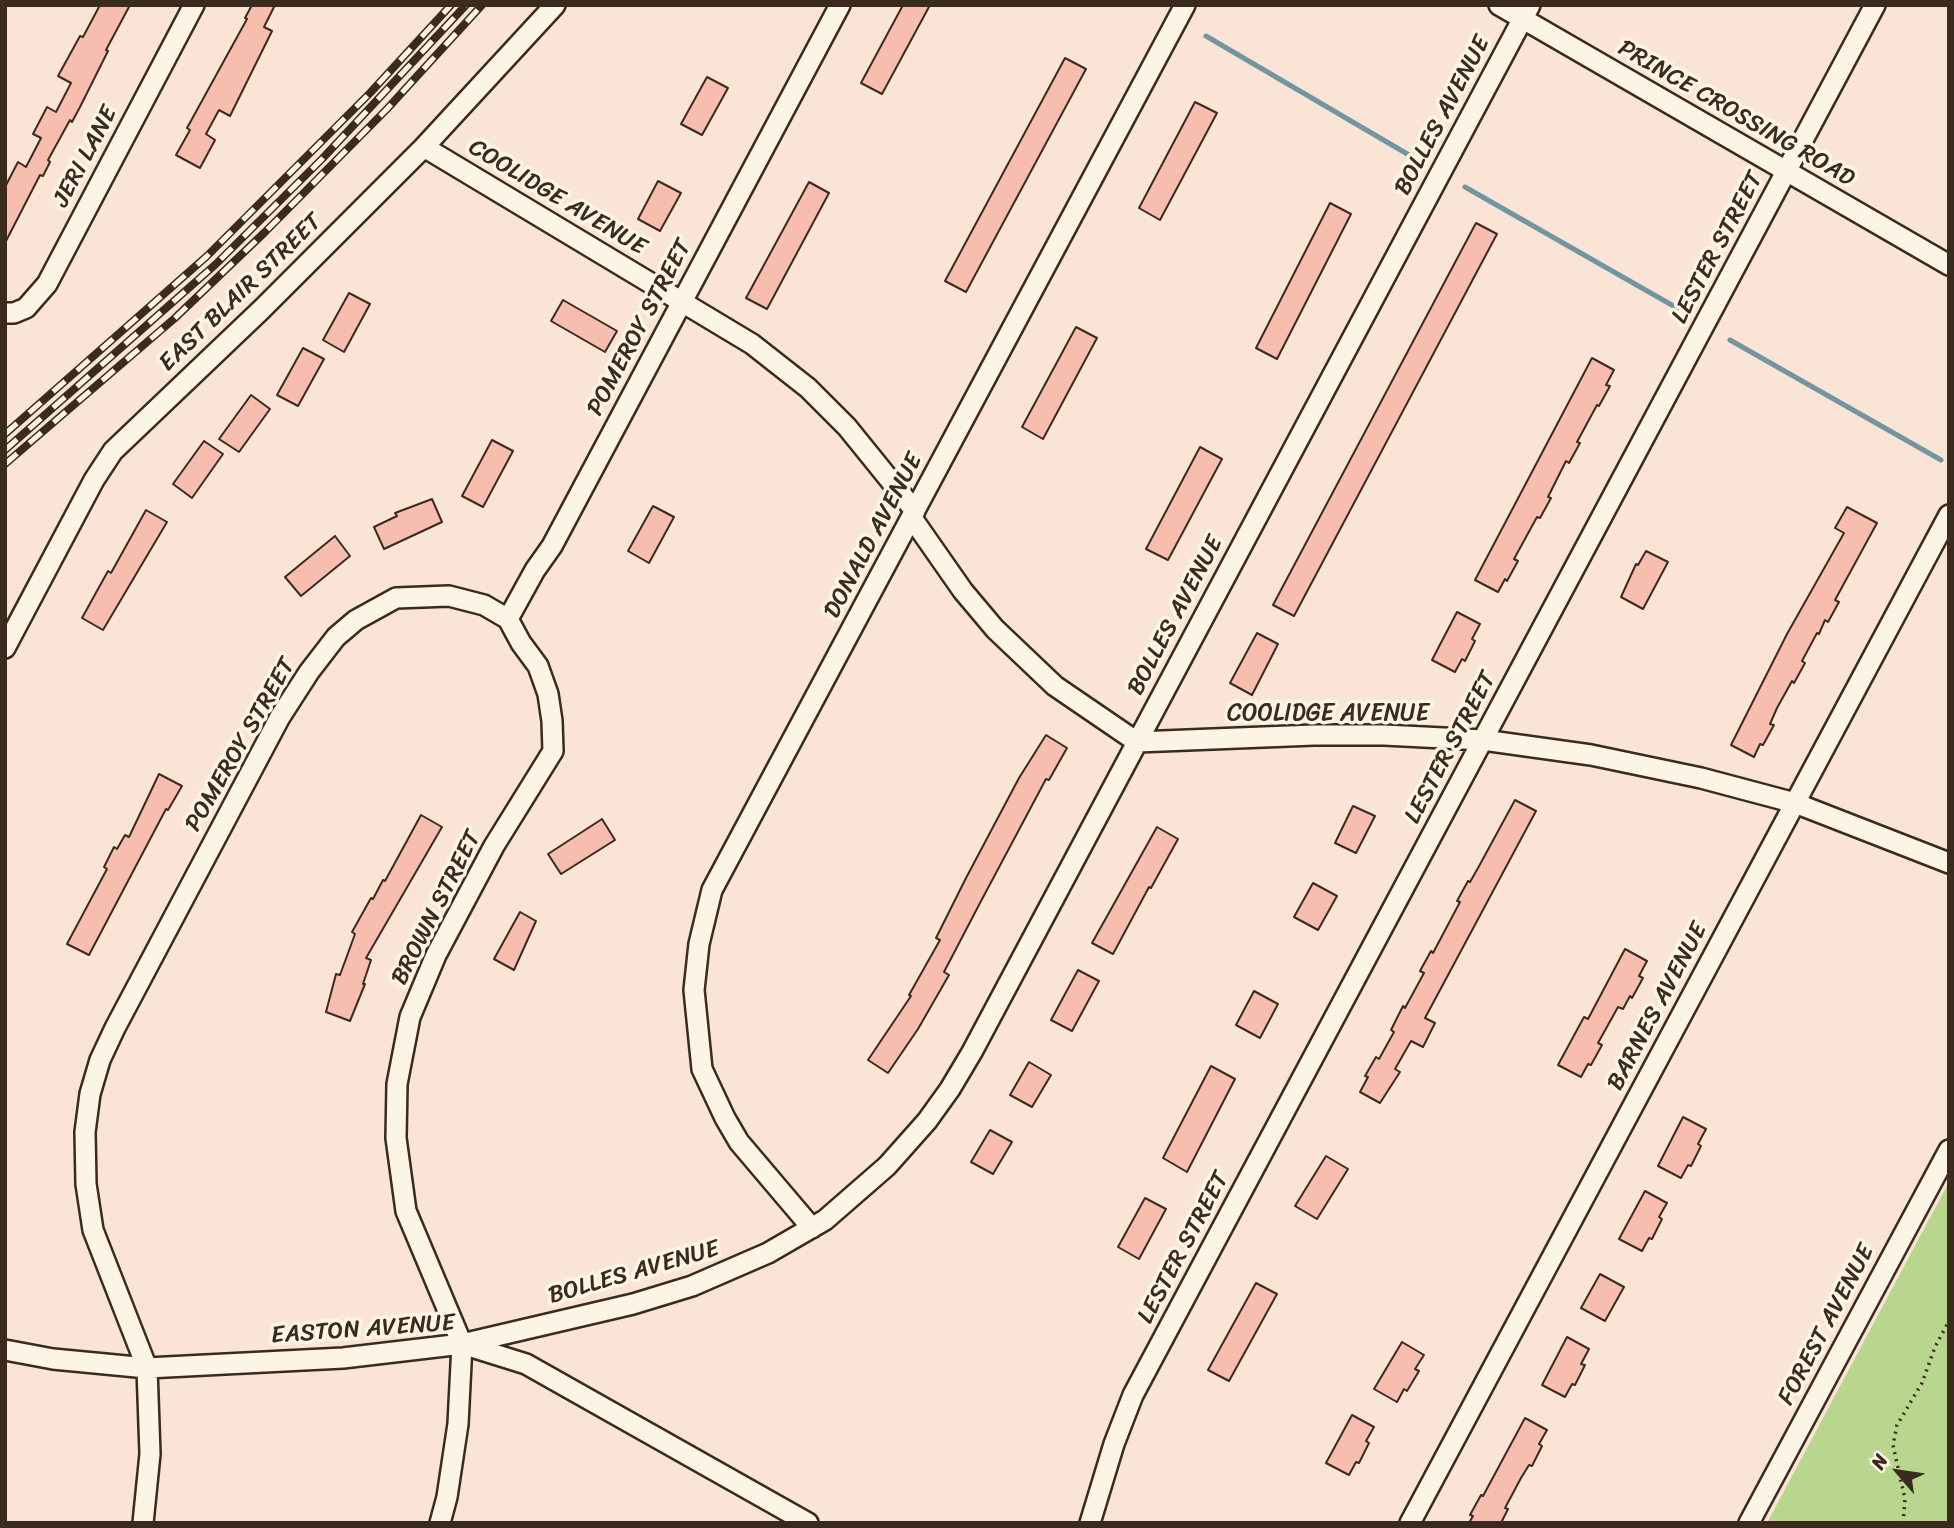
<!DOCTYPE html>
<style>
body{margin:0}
#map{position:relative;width:1954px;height:1528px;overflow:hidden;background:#fae4d5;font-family:Sriracha,sans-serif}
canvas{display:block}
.frame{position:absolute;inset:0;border:7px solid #3b2a1e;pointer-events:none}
.north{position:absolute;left:1863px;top:1437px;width:70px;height:70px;-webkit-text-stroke:5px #fcf5e5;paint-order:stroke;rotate:299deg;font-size:19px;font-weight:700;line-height:28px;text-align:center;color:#3b2a1e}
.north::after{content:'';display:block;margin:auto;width:24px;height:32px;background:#3b2a1e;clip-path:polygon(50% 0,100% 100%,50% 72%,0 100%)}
</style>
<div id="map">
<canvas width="1954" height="1528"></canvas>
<div class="frame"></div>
<div class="north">N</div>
</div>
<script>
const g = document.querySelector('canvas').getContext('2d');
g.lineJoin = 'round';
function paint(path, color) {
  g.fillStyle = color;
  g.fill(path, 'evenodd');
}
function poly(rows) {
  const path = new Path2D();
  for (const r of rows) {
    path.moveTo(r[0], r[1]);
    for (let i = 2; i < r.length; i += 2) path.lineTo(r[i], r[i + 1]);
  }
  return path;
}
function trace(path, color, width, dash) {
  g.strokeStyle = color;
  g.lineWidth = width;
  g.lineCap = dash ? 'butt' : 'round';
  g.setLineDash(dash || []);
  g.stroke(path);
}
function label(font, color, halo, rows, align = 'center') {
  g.font = font + ' Sriracha,sans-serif';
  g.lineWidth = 7;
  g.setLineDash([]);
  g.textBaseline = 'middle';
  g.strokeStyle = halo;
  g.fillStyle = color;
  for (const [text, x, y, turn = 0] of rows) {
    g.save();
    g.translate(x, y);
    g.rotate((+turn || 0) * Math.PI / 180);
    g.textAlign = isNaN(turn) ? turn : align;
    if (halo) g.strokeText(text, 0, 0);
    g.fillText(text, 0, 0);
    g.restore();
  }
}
const green = poly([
 [1949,1182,1949,1523,1767,1523]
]);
const stream = poly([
 [1206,36,1409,155],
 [1465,187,1677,308],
 [1730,340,1941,460]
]);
const building = poly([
 [100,5,130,5,106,50,108,51,80,107,72,122,70,120,48,160,50,162,43,176,40,175,5,243,5,187,18,162,26,167,41,138,33,134,47,107,56,112,71,83,58,76,80,36,83,37,100,5],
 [252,5,275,5,264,27,272,31,230,116,219,110,206,134,215,140,200,168,176,155,190,130,187,128,247,19,245,18,252,5],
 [903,5,930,5,882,94,861,83,903,5],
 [1065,58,1086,69,966,292,945,281,1065,58],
 [707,77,728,88,702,135,681,124,707,77],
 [1195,102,1217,113,1160,220,1139,208,1195,102],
 [658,181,681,193,660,231,638,219,658,181],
 [809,182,829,193,767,309,746,298,809,182],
 [1330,203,1351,214,1277,359,1256,348,1330,203],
 [1476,223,1497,234,1294,616,1273,605,1476,223],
 [349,293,370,304,344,352,323,340,349,293],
 [563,300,617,331,605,352,551,321,563,300],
 [1076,327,1097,338,1043,439,1022,427,1076,327],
 [303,348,324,359,298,406,277,395,303,348],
 [1592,358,1614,370,1606,385,1610,386,1599,406,1597,405,1577,442,1580,443,1569,463,1566,461,1548,497,1551,498,1540,518,1537,517,1514,559,1518,561,1507,581,1505,579,1498,592,1475,580,1592,358],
 [251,395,270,409,239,452,219,439,251,395],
 [492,440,513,451,483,507,462,496,492,440],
 [204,441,223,454,192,498,173,484,204,441],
 [1200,447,1222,459,1168,560,1146,549,1200,447],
 [432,499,442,522,384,549,374,527,397,516,395,513,432,499],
 [653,506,674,517,649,563,628,551,653,506],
 [1847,507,1877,523,1835,600,1839,602,1828,622,1825,620,1819,634,1817,633,1802,661,1805,663,1794,683,1792,681,1777,708,1770,724,1774,725,1763,745,1760,744,1754,757,1731,745,1787,634,1844,533,1835,528,1847,507],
 [146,510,167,522,103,630,82,618,108,571,111,573,146,510],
 [335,536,350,556,301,596,285,577,335,536],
 [1646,551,1668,562,1643,609,1621,597,1636,564,1638,565,1646,551],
 [1457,612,1480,624,1472,639,1475,641,1465,661,1462,659,1455,672,1432,660,1457,612],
 [1257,633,1278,644,1252,695,1230,683,1257,633],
 [1046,735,1067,748,1049,780,1046,779,980,903,944,972,949,975,918,1029,888,1073,868,1060,911,996,909,995,940,940,936,938,966,878,1019,778,1046,735],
 [159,774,182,786,168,810,166,809,89,955,67,944,107,869,104,867,114,847,117,849,125,835,129,837,159,774],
 [1515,800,1536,811,1425,1018,1435,1023,1423,1047,1411,1041,1395,1069,1400,1072,1380,1103,1360,1092,1368,1077,1365,1076,1376,1057,1379,1059,1394,1032,1391,1030,1403,1006,1405,1008,1424,973,1420,971,1431,951,1433,953,1460,902,1457,901,1468,881,1470,882,1478,868,1515,800],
 [1353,806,1375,816,1356,853,1335,843,1353,806],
 [421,815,442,827,366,958,371,960,363,984,365,984,350,1021,326,1012,336,974,340,975,355,934,352,932,371,898,373,899,383,880,385,881,421,815],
 [602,819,615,840,561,874,548,854,602,819],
 [1157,827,1178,839,1151,888,1149,887,1113,954,1092,943,1157,827],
 [1313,883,1337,896,1318,930,1294,917,1313,883],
 [520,912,536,921,514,970,494,959,520,912],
 [1625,949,1647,961,1639,976,1643,978,1632,998,1630,996,1623,1009,1618,1007,1598,1043,1602,1045,1591,1065,1588,1064,1581,1077,1558,1065,1584,1017,1588,1019,1625,949],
 [1078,970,1099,981,1072,1031,1051,1020,1078,970],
 [1254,991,1278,1004,1260,1038,1236,1025,1254,991],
 [1029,1062,1051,1075,1032,1107,1010,1095,1029,1062],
 [1211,1066,1235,1079,1187,1172,1163,1158,1211,1066],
 [1683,1117,1706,1129,1698,1144,1701,1146,1691,1166,1688,1165,1681,1178,1658,1166,1683,1117],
 [990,1130,1012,1142,993,1174,971,1162,990,1130],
 [1326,1156,1348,1169,1317,1219,1295,1206,1326,1156],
 [1645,1191,1667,1203,1659,1217,1662,1219,1652,1239,1649,1238,1642,1251,1619,1239,1645,1191],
 [1145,1198,1166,1209,1139,1259,1118,1247,1145,1198],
 [1600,1274,1624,1287,1605,1321,1581,1308,1600,1274],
 [1256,1283,1277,1294,1229,1381,1208,1370,1256,1283],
 [1567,1337,1589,1349,1581,1364,1585,1365,1575,1385,1572,1384,1565,1397,1542,1385,1567,1337],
 [1402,1342,1424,1355,1415,1369,1419,1371,1407,1391,1404,1389,1397,1402,1374,1389,1402,1342],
 [1352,1415,1374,1427,1366,1441,1369,1443,1359,1463,1356,1462,1349,1475,1326,1463,1352,1415],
 [1525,1418,1547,1430,1539,1444,1542,1446,1532,1466,1529,1465,1521,1478,1505,1508,1508,1509,1501,1523,1469,1523,1473,1516,1470,1515,1481,1495,1483,1496,1525,1418]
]);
const path = poly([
 [1903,1523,1905,1499,1893,1445,1897,1425,1922,1383,1935,1347,1949,1321]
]);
const minor = poly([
 [1499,5,1949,265],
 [424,147,752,344,808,388,847,427,915,511],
 [5,313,14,313,26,308,47,284,194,5],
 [912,518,963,591,995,629,1055,686,1137,742,1314,735,1384,735,1483,740,1591,755,1701,778,1795,803,1949,863],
 [508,619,535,570,552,546,840,5],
 [5,648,94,480,113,451,262,309,424,147,555,5],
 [812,1228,739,1142,725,1118,702,1069,694,990,699,944,712,890,1185,5],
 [462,1344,633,1304,692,1286,768,1253,825,1220,887,1166,927,1121,950,1089,972,1052,1530,5],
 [5,1350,53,1359,147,1368,343,1358,462,1344,526,1364,808,1523],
 [143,1523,150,1454,147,1368,93,1230,86,1184,85,1132,90,1094,100,1060,115,1028,280,717,309,672,336,637,356,620,396,598,449,596,484,605,508,619],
 [440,1523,447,1497,458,1424,462,1344,406,1211,396,1138,397,1084,410,1017,436,955,494,846,553,751,552,721,548,694,538,666,521,643,508,619],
 [1090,1523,1114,1444,1133,1395,1875,5],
 [1410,1523,1949,515],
 [1749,1523,1949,1150]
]);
const rail = poly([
 [5,434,207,256,370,93,451,5],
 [5,450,216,264,322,159,466,5],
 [5,464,175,318,265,232,387,109,482,5]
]);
const streetNames = [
 ["PRINCE CROSSING ROAD",1736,114,30],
 ["BOLLES AVENUE",1443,116,-62],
 ["JERI LANE",86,157,-62],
 ["COOLIDGE AVENUE",557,198,31],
 ["LESTER STREET",1718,248,-62],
 ["EAST BLAIR STREET",241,293,-44],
 ["POMEROY STREET",640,328,-62],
 ["DONALD AVENUE",874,536,-62],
 ["BOLLES AVENUE",1176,616,-62],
 ["COOLIDGE AVENUE",1328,714],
 ["POMEROY STREET",241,745,-60],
 ["LESTER STREET",1451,748,-62],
 ["BROWN STREET",437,908,-63],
 ["BARNES AVENUE",1658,1007,-62],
 ["LESTER STREET",1184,1248,-62],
 ["BOLLES AVENUE",634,1273,-16],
 ["FOREST AVENUE",1827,1325,-62],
 ["EASTON AVENUE",363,1330,-4]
];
paint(green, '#b9d68e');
trace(stream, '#7295a1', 5);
paint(building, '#f7beaf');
trace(building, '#3b2a1e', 2);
trace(minor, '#3b2a1e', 24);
trace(path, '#3b2a1e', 3.5, [2, 5]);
trace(minor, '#fcf5e5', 19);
trace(rail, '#3b2a1e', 8);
trace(rail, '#fcf5e5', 5, [16]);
label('24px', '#3b2a1e', '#fcf5e5', streetNames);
</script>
